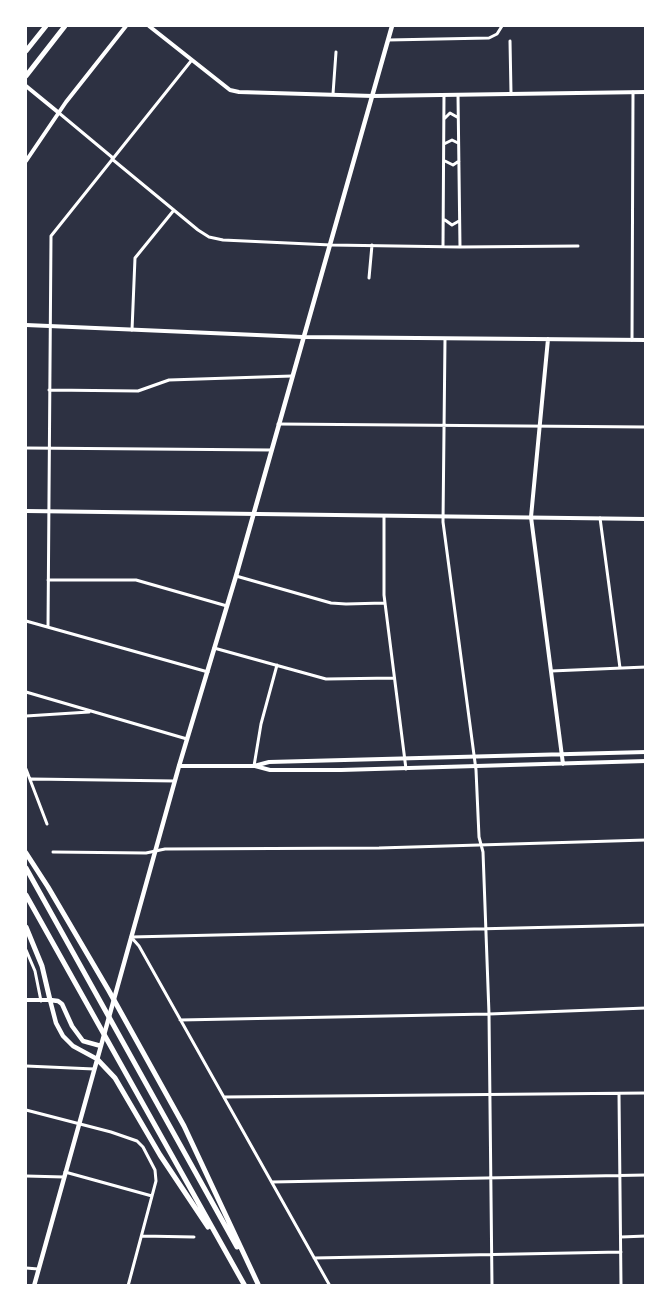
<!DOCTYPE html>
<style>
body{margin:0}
#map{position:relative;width:671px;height:1311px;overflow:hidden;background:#2d3142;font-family:"DM Sans",sans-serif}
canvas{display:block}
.frame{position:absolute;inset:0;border:27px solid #fff;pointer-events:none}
</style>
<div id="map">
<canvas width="671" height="1311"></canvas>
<div class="frame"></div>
</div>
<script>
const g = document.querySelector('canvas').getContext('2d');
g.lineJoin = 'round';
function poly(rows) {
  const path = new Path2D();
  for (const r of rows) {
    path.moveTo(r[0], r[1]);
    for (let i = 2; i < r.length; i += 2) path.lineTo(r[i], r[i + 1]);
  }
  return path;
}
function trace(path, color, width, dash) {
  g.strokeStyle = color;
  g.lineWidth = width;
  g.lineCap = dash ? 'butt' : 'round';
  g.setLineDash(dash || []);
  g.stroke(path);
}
const minor = poly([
 [388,40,489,38,497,34,502,26],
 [510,41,511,93],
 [333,94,336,52],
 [458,95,460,247],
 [59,113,113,158],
 [444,119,450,113,457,117],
 [444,144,452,140,458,143],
 [112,159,198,230,209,237,223,240,331,245,460,247,578,246],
 [445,161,453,165,459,161],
 [445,220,452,225,459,221],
 [443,246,444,95],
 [369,278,372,245],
 [132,330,135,258,174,210],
 [445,339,443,522,476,770,479,837,483,852,489,1014,492,1286],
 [632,340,633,92],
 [49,390,138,391,169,380,292,376],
 [278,424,646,427],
 [26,448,271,450],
 [384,516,384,595,406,769],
 [600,518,620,668],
 [236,576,331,603,346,604,384,603],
 [48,580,136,580,227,606],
 [26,621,208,672],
 [48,627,51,236,191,61],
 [214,648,326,679,394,678],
 [551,671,646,667],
 [26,692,187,739],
 [26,716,89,712],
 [254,766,261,724,277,665],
 [26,769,47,824],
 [31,779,175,781],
 [53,852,146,853,165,849,379,848,646,840],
 [131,937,646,925],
 [131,937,139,946,330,1286],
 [26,950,35,971,41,1001],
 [180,1020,489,1014,646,1008],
 [26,1066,94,1069],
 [619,1094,621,1286],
 [224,1097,646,1093],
 [26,1110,111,1132,137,1141,143,1147,155,1170,156,1181,128,1286],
 [65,1172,152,1196],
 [26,1176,64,1177],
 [272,1182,646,1175],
 [142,1236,194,1237],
 [621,1237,646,1236],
 [314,1258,621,1252],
 [26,1268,38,1269]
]);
const tertiary = poly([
 [149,26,230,90,239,92,373,96,646,92],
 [26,86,59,113],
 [26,161,66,102,126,26],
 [26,325,303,337,646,340],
 [548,339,531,517,563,764],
 [179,766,254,766,269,762,646,752],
 [255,766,270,770,341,770,646,761],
 [26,1000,50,1000]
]);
const secondary = poly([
 [26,511,646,519]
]);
const primary = poly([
 [97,1059,73,1046,63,1036,56,1023,50,1000,58,1001,62,1004,72,1026,83,1041,101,1046],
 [34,1286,179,766,236,576,392,26]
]);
const motorway = poly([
 [26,51,46,26],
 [26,76,65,26],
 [26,853,48,887,109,991,184,1126,258,1284],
 [26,868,237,1247],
 [26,895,245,1286],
 [26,927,42,966,50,1000],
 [97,1059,115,1078,160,1155,208,1227]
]);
trace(minor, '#fff', 3);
trace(tertiary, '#fff', 4);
trace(secondary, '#fff', 4);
trace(primary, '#fff', 4.5);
trace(motorway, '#fff', 5);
</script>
